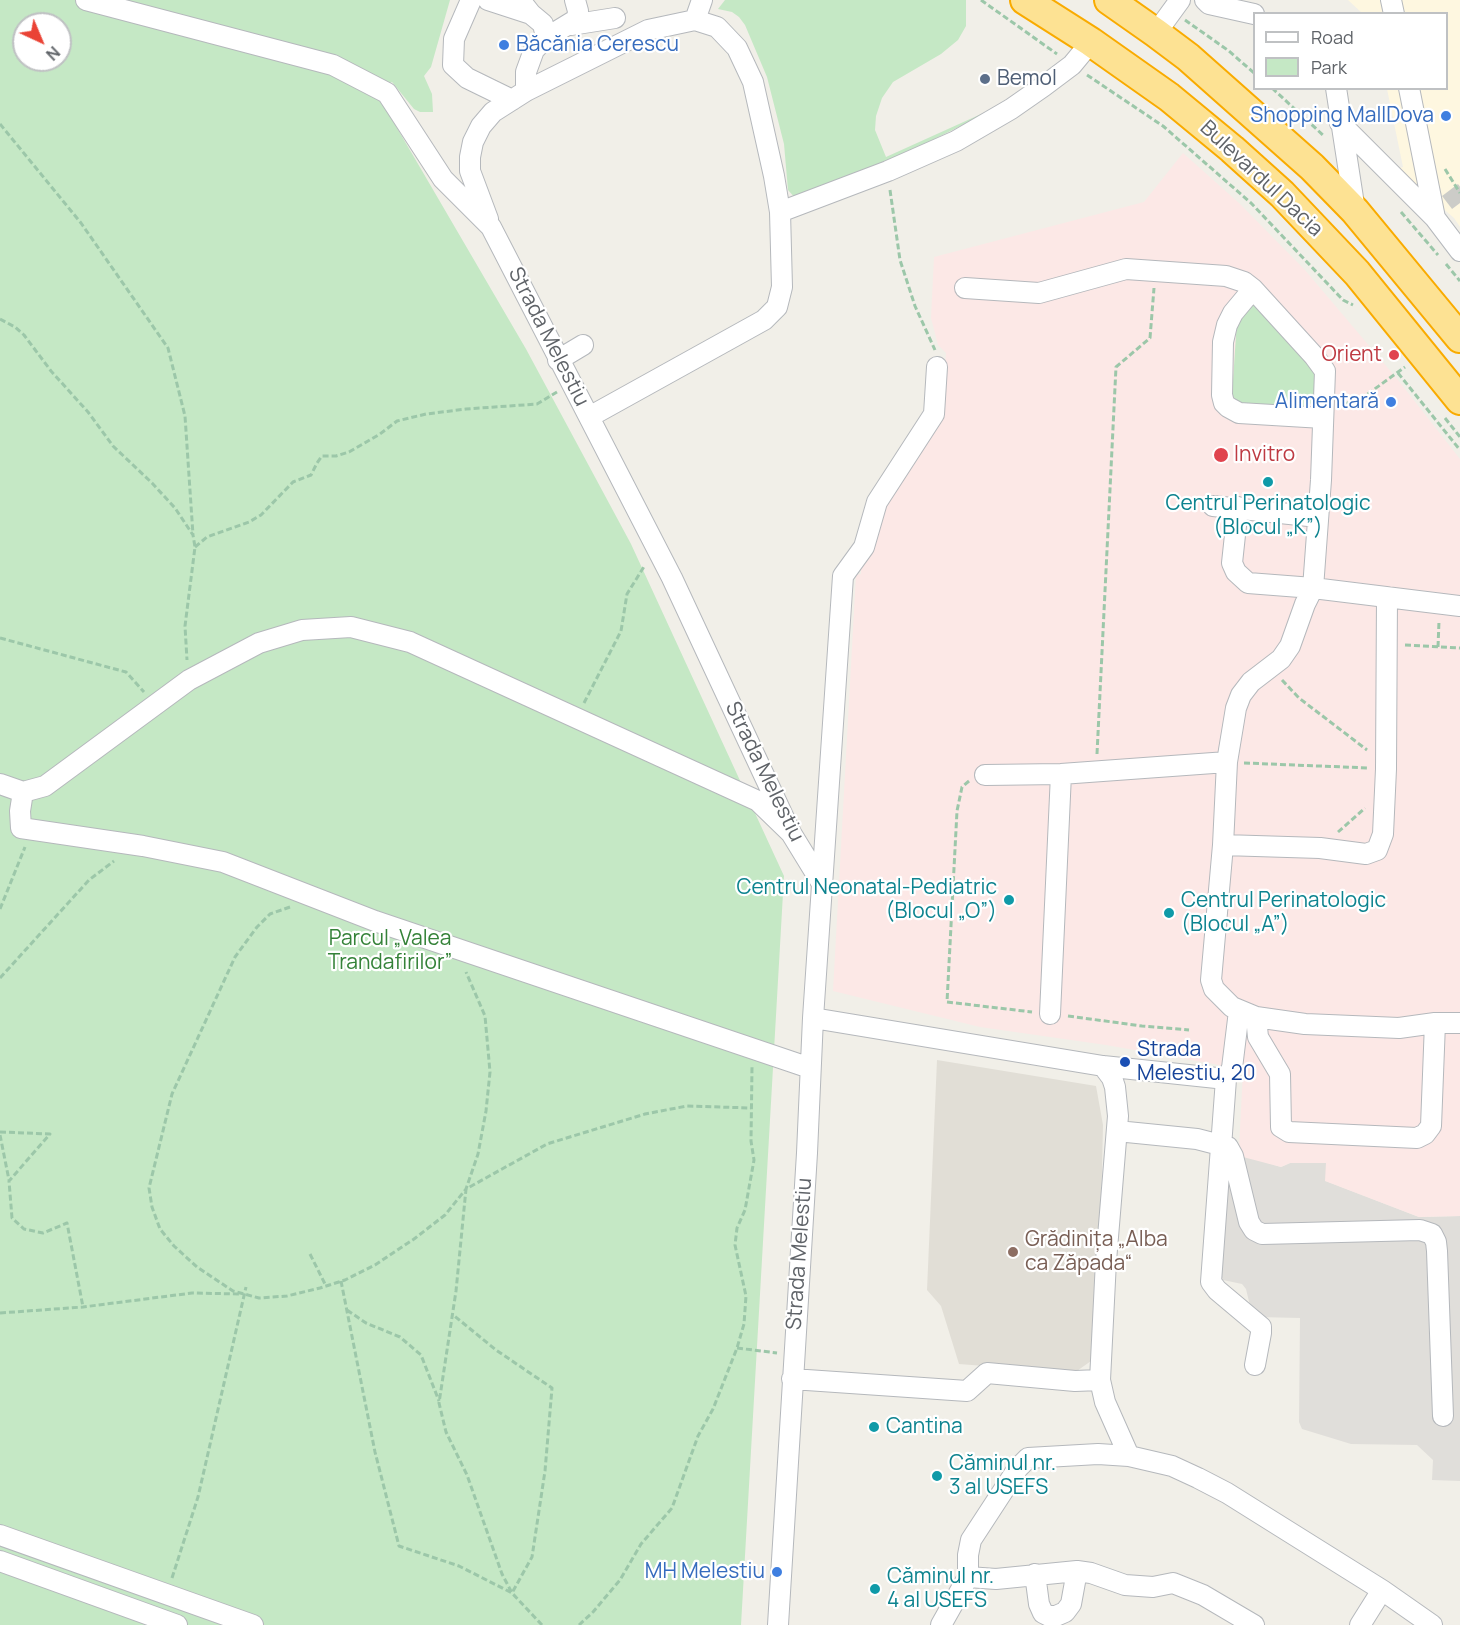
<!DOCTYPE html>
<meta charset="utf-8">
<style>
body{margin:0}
#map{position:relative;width:1460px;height:1625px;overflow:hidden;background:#f1efe8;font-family:Manrope,sans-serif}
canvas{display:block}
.legend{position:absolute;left:1253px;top:12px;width:195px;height:78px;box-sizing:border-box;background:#fff;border:2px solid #bfc1c3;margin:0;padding:8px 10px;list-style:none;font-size:18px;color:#5f6368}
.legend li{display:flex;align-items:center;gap:12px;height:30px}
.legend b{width:30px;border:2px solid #bfc1c3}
.north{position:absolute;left:12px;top:12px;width:60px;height:60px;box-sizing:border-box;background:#fff;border:2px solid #bfc1c3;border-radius:50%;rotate:136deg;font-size:16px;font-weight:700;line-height:24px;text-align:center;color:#5f6368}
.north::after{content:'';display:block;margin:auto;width:21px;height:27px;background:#ea4335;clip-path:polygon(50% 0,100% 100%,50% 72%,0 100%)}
</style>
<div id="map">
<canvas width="1460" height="1625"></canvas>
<ul class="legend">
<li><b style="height:8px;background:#fff"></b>Road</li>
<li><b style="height:16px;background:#c5e8c5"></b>Park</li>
</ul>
<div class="north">N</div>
</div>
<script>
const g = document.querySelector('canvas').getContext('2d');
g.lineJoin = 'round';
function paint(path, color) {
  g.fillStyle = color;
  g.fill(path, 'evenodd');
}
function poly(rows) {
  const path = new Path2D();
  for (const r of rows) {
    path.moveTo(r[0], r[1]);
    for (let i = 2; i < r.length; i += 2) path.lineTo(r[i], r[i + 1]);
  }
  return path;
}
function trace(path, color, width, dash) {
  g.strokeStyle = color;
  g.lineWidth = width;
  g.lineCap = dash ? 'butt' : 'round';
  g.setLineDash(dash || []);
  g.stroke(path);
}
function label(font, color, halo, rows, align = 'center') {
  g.font = font + ' Manrope,sans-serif';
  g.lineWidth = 4.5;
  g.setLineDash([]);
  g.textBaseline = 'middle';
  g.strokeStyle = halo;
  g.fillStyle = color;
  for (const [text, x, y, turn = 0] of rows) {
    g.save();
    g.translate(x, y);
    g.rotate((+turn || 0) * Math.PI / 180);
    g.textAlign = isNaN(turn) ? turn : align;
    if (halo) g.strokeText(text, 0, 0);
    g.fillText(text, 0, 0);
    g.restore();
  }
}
const commercial = poly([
 [1348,0,1460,0,1460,227,1454,218,1397,169,1403,167,1387,89,1446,88,1446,14,1362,13]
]);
const industrial = poly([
 [1242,1155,1281,1167,1290,1163,1326,1163,1326,1181,1419,1217,1460,1216,1460,1481,1432,1480,1433,1460,1417,1445,1351,1444,1302,1429,1299,1422,1300,1318,1257,1317,1252,1314,1246,1289,1242,1284,1223,1280,1220,1273,1228,1156]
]);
const education = poly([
 [937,1060,1096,1086,1103,1125,1101,1214,1091,1361,1074,1373,959,1364,941,1306,927,1290]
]);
const medical = poly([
 [1183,153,1239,203,1305,270,1398,380,1460,459,1460,1216,1419,1217,1325,1181,1326,1163,1290,1163,1281,1167,1243,1157,1239,1148,1243,1071,1214,1064,1106,1045,980,1027,833,991,856,575,861,574,861,568,873,551,886,501,942,414,946,353,938,345,931,318,934,257,1144,202]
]);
const green = poly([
 [0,0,450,0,431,67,424,76,432,94,433,112,420,112,414,109,392,82,376,92,526,349,631,544,784,876,741,1625,0,1625],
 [24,24,60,24,60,60,24,60],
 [725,0,966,0,966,26,958,40,941,54,893,82,882,98,876,116,875,130,886,157,1021,96,884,164,796,199,788,190,784,144,767,77,745,25,739,17,732,12,718,9],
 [1260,304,1317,368,1315,401,1306,406,1243,405,1232,396,1237,320,1250,305]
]);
const minorTunnel = poly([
 [1450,190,1460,203]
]);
const path = poly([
 [981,0,1057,54],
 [1185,20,1229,51,1254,73],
 [1087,75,1163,126,1251,203,1343,300,1353,305],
 [1272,88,1324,136],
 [0,124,81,223,168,348,185,416,193,535],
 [1445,169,1460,193],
 [890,190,900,260,915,306,935,350],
 [1401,212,1438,255],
 [1446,264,1460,281],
 [0,319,15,327,24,335,51,371,88,412,113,446,152,483,175,508,193,535,195,547,185,626,187,660],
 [1398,373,1460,450],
 [1343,404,1358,401,1405,367],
 [1445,418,1460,437],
 [195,547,207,537,249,522,261,515,293,482,311,475,317,463,322,456,336,456,349,452,380,434,397,421,426,414,466,409,537,404,557,392],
 [0,638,126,672,144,692],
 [1405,645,1460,648],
 [1438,647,1439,621],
 [1282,680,1299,698,1367,750],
 [584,703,621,631,627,594,645,565],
 [1097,754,1116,367,1150,338,1154,288],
 [1244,763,1369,768],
 [969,781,962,787,957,811,947,1002,1032,1012],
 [1338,832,1365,808],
 [290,907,270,914,257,927,235,957,172,1094,149,1188,152,1207,160,1229,174,1246,197,1267,233,1291,259,1298,287,1296,320,1288,345,1280,375,1265,414,1239,445,1215,466,1189,478,1154,486,1111,490,1072,485,1016,466,972],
 [0,909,25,847],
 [0,978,89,880,114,861],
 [1068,1016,1142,1026,1189,1030],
 [0,1132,50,1134,9,1181,12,1218,24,1229,43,1233,67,1223,83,1307],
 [0,1135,9,1180],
 [310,1254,326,1286],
 [341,1281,375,1452,399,1546,459,1566,512,1593,532,1557,545,1471,552,1388,496,1350,452,1314],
 [347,1310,366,1323,400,1337,421,1355,439,1401],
 [0,1313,83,1307,192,1293,240,1294],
 [737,1348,777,1353],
 [172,1578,198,1497,246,1287],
 [542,1625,512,1593,502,1574,467,1475,446,1432,439,1403,456,1291,466,1189,547,1144,645,1114,687,1106,751,1108],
 [579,1625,593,1612,620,1580,641,1544,672,1508,698,1436,713,1409,737,1348,744,1324,746,1296,735,1245,737,1228,745,1210,754,1160,751,1141,752,1067]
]);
const minor = poly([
 [86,0,333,65,387,93,443,179,491,227,672,578,791,833,821,882],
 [471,0,454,39,453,65,467,78,512,100],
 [488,0,531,14],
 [520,0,531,14,543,24,546,38],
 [1205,0,1209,4,1254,14],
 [1391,0,1394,14],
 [695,20,702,0],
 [571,25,615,18],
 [1156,33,1180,0],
 [1336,88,1355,211],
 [1409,88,1435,218,1460,251],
 [526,91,526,72,534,50,546,38,577,19,578,11,575,0],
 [1340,123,1435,218],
 [780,212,888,171,956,141,1011,109,1044,86,1072,65,1091,42],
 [488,219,470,171,470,157,473,142,481,126,493,112,526,91,648,30,695,20,717,27,737,48,753,82,774,176,780,212,782,287,777,307,764,320,589,417],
 [965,288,1039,293,1126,269,1226,276,1244,282,1253,289],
 [558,360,583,345],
 [1323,418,1239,413,1228,407,1224,403,1222,395,1223,342,1227,325,1233,313,1253,289,1314,356,1325,371,1321,480,1313,588,1305,604,1290,646,1281,659,1251,682,1241,695,1236,708,1227,762,1223,845,1211,980,1214,989,1232,1007,1256,1017,1305,1024,1399,1028,1435,1023,1460,1023],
 [1213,506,1318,517],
 [1238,507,1232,563,1236,572,1248,583,1313,588,1460,606],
 [985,775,1061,774,1227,762],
 [0,784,23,792],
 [791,833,758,801,410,642,351,627,302,630,259,643,189,680,45,786,23,792,20,811,21,828,143,846,223,862,375,921,810,1068],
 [1223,845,1320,848,1366,854,1377,850,1383,834,1386,769,1387,597],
 [1050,1014,1061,774],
 [1256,1017,1258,1037,1280,1074,1281,1127,1289,1132,1417,1138,1425,1134,1431,1126,1435,1023],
 [813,1018,1103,1066,1226,1079,1232,1068,1239,1011],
 [1103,1066,1112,1078,1115,1087,1118,1116,1106,1261,1100,1380,1105,1402,1129,1456],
 [1226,1079,1211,1282,1217,1290,1261,1327,1261,1333,1255,1365],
 [1117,1131,1197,1139,1228,1147,1233,1156,1249,1222,1254,1230,1262,1234,1420,1230,1432,1234,1436,1242,1437,1251,1443,1416],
 [792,1379,967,1391,987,1373,1075,1381,1100,1380],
 [0,1535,253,1625],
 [0,1561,177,1625],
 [1035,1574,1039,1604,1043,1613,1049,1616,1056,1616,1065,1612,1071,1604,1077,1571],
 [968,1577,996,1579,1077,1571,1091,1573,1125,1585,1153,1587,1173,1583,1203,1595,1254,1625],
 [778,1625,807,1153,813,1018,843,576,864,547,877,502,934,414,937,367],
 [941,1625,968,1577,968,1555,971,1540,1018,1468,1028,1458,1098,1454,1129,1456,1172,1466,1198,1478,1227,1493,1382,1590,1432,1625],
 [1360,1625,1382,1590]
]);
const highway = poly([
 [1025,0,1091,42,1169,97,1232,149,1282,194,1357,273,1460,400],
 [1109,0,1156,33,1188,57,1312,167,1355,211,1460,338]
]);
const markers = [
 [504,45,6,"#3f7fe0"],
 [985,79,6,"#5c6f8a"],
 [1446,116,6,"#3f7fe0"],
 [1394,355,6,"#e0444e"],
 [1391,402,6,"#3f7fe0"],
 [1221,455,8,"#e0444e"],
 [1268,482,6,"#0f9aa8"],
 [1009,900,6,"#0f9aa8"],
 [1169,913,6,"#0f9aa8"],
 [1125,1062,6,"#1a4fb4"],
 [1013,1252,6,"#8d6e63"],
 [874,1427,6,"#0f9aa8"],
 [937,1476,6,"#0f9aa8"],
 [777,1572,6,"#3f7fe0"],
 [875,1589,6,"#0f9aa8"]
];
const shopNames = [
 ["Băcănia Cerescu",516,45,"left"],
 ["Shopping MallDova",1434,116],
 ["Alimentară",1379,402],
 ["MH Melestiu",765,1572]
];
const serviceNames = [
 ["Bemol",997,79]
];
const streetNames = [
 ["Bulevardul Dacia",1261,179,43],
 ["Strada Melestiu",548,337,63],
 ["Strada Melestiu",764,772,64],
 ["Strada Melestiu",800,1254,-86]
];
const healthNames = [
 ["Orient",1382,355],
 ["Invitro",1234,455,"left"]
];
const cultureNames = [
 ["Centrul Perinatologic",1268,504,"center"],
 ["(Blocul „K”)",1268,528,"center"],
 ["Centrul Neonatal-Pediatric",997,888,"right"],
 ["(Blocul „O”)",997,912,"right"],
 ["Centrul Perinatologic",1181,901],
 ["(Blocul „A”)",1181,925],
 ["Cantina",886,1427],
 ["Căminul nr.",949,1464],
 ["3 al USEFS",949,1488],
 ["Căminul nr.",887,1577],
 ["4 al USEFS",887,1601]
];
const parkNames = [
 ["Parcul „Valea",390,939],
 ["Trandafirilor”",390,963]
];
const transitNames = [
 ["Strada",1137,1050],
 ["Melestiu, 20",1137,1074]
];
const educationNames = [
 ["Grădinița „Alba",1025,1240],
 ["ca Zăpada“",1025,1264]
];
paint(commercial, '#fef7e0');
paint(industrial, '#e0deda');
paint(education, '#e1ded6');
paint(medical, '#fce8e6');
paint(green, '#c5e8c5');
trace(minorTunnel, '#ccccc8', 20, [20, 10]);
trace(minor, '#b5b8bc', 22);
trace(highway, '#f9ab00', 32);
trace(path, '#9cc7a9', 3, [6, 3]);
trace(minor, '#fff', 20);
trace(highway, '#fde293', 28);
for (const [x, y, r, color] of markers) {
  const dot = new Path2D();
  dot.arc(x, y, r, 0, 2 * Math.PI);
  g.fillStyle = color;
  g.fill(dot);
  trace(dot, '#fff', 2);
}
label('21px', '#366cbe', '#fff', shopNames, 'right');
label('21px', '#4e5e75', '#fff', serviceNames, 'left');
label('21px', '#5f6368', '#fff', streetNames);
label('21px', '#be3a42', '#fff', healthNames, 'right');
label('21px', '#0d838f', '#fff', cultureNames, 'left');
label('21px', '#348238', '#fff', parkNames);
label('21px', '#164399', '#fff', transitNames, 'left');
label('21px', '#785e54', '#fff', educationNames, 'left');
</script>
